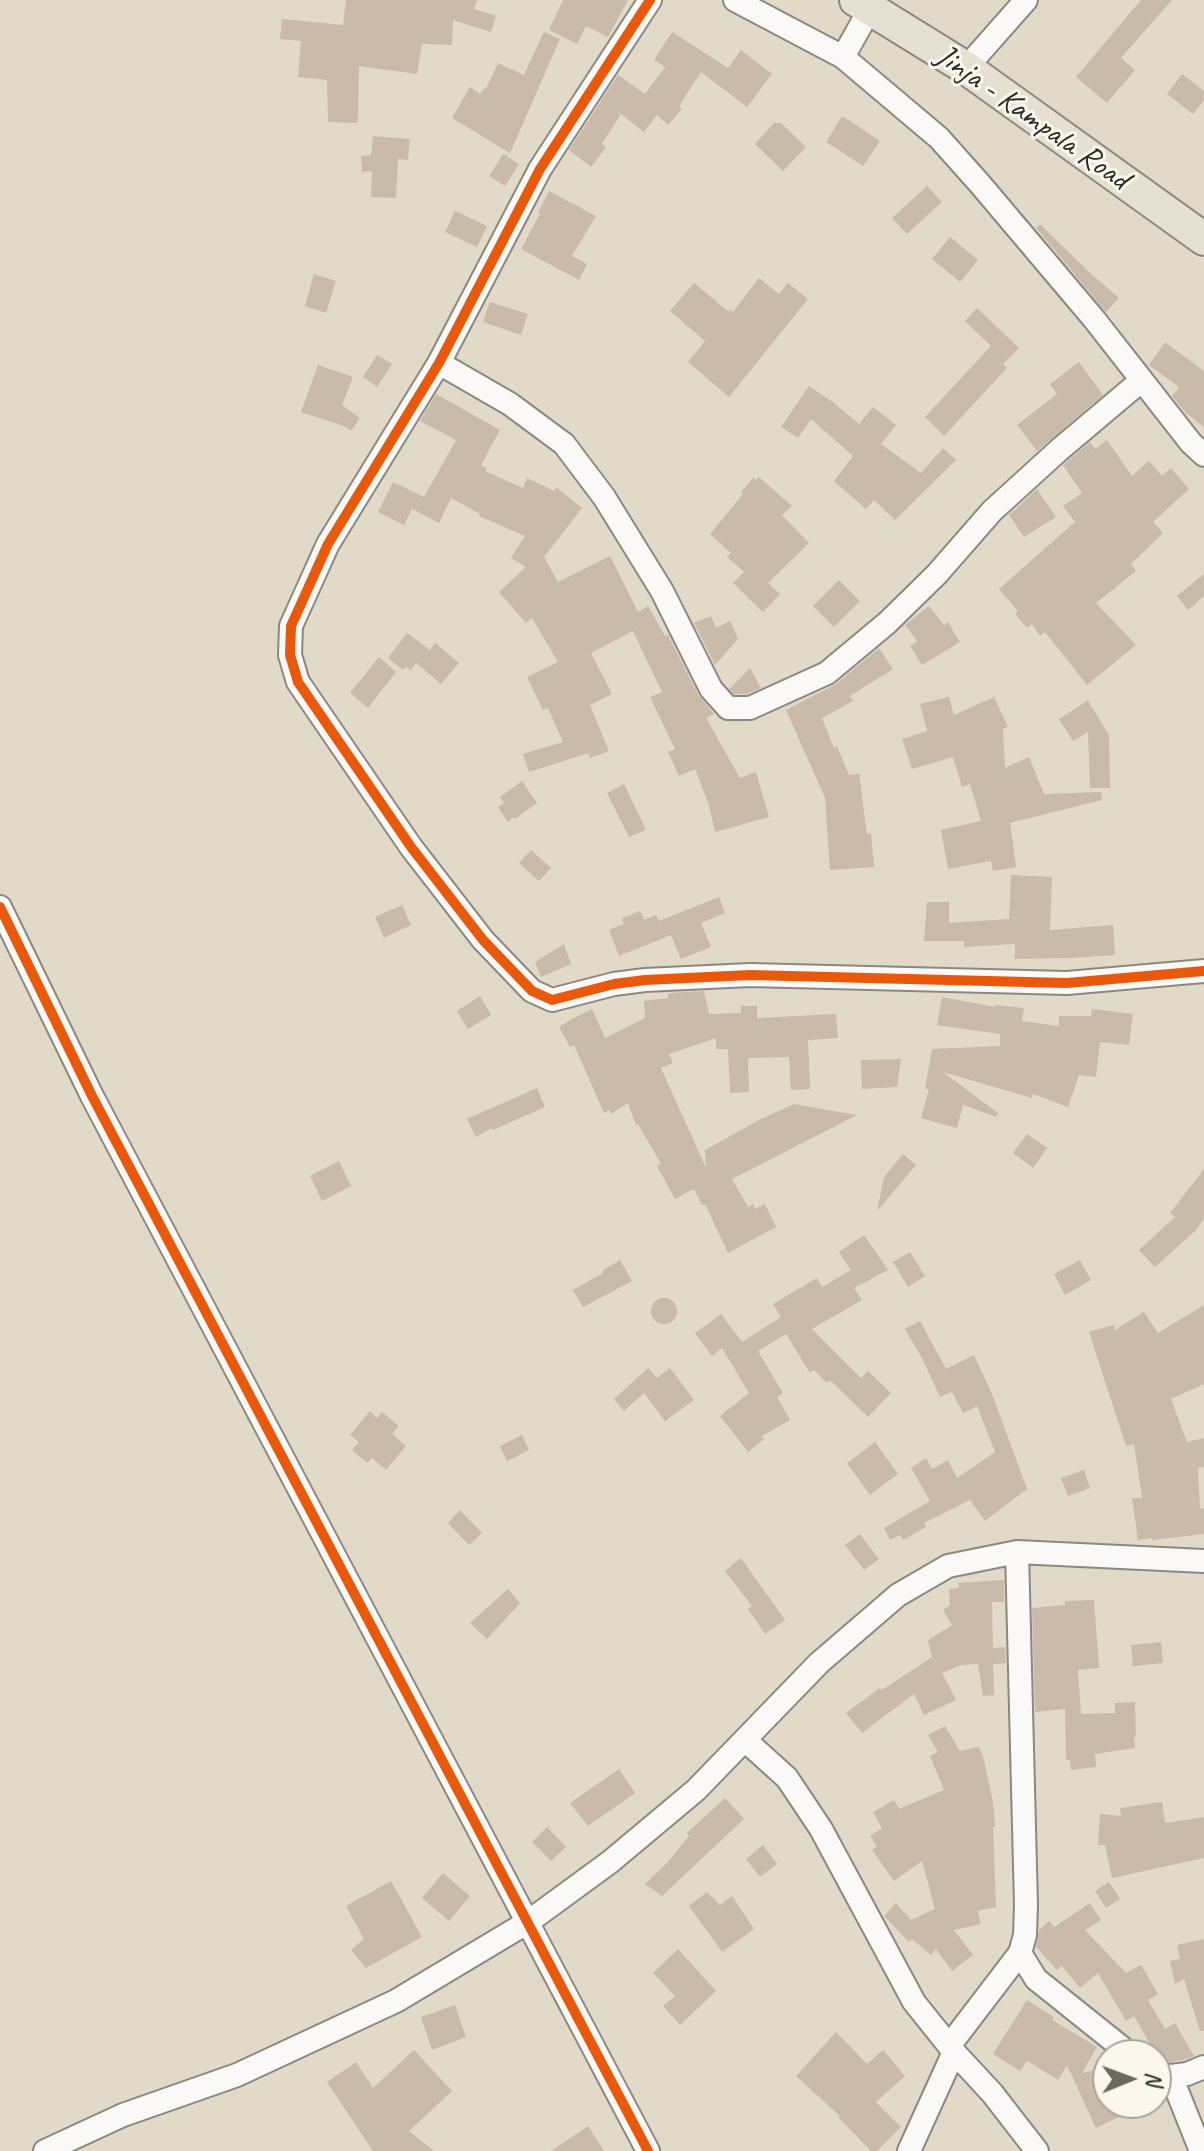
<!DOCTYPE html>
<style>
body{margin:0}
#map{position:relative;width:1204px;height:2151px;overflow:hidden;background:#e2dac8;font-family:Caveat,sans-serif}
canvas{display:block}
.north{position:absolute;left:1092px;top:2039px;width:80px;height:80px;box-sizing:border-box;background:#fbf7ec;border:2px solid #a8a59f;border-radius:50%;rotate:89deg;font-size:22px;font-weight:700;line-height:32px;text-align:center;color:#2b2b2b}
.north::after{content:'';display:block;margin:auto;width:28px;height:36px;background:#6b6862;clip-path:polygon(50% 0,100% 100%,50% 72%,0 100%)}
</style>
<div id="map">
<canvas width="1204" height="2151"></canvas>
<div class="north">N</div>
</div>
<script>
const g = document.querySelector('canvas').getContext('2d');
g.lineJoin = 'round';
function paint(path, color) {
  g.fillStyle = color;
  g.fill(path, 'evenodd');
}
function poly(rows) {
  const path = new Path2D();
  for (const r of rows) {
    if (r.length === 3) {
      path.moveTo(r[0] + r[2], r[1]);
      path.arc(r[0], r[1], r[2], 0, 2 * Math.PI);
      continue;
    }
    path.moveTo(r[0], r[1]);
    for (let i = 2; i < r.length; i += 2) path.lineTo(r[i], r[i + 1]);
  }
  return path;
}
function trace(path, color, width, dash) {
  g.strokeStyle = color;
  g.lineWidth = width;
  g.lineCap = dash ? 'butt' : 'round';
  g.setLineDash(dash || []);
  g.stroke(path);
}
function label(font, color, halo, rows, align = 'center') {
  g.font = font + ' Caveat,sans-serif';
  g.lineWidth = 6;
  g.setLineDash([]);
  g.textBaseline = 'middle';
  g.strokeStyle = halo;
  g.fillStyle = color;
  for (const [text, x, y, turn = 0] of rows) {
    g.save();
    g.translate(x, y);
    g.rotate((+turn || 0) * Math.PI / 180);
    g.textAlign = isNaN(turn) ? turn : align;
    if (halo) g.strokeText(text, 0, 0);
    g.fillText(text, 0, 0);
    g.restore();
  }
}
const building = poly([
 [346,0,477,0,474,9,496,16,491,32,453,20,452,45,422,44,417,74,359,66,358,123,328,122,327,80,298,77,301,41,280,39,282,19,343,25],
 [563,0,628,0,608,37,586,26,577,44,549,30],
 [1141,0,1172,0,1121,58,1135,70,1107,103,1076,77],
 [544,32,560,39,510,153,452,118,470,87,480,94,484,88,486,89,498,63,524,75],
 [672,32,728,68,741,50,772,74,747,107,701,72,679,106,682,109,668,125,657,115,644,132,621,114,602,144,606,147,591,167,569,150,618,75,645,94,665,67,654,60],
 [1182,74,1204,91,1204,100,1193,114,1167,94],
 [842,116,880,141,863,166,826,142],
 [774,123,781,123,806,147,783,171,755,144],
 [373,136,410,139,408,160,398,159,396,198,371,197,372,171,362,172,361,156,371,155],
 [503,154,519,164,505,186,489,176],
 [927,186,942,202,907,234,892,218],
 [549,191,596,216,572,256,587,264,579,280,521,249,540,214,538,213],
 [455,211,487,226,477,247,445,232],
 [1040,224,1089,272,1119,298,1106,312,1036,228],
 [950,237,978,260,960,282,932,259],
 [314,274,336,281,326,313,305,306],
 [759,278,779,294,788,283,808,299,729,397,688,362,705,341,670,311,694,283,729,312,730,310,733,312],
 [490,302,528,314,521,335,483,322],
 [977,308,1019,348,1003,364,1007,368,944,436,925,417,991,346,965,321],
 [1165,342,1204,371,1204,427,1186,413,1172,396,1179,387,1149,365],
 [377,355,392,364,377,387,363,377],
 [1079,362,1103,395,1037,451,1017,425,1057,394,1050,384],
 [318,365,353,377,342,405,360,418,351,431,344,426,301,412],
 [809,386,834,403,859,424,873,407,896,425,881,444,921,473,943,448,956,460,895,520,874,500,866,509,834,481,853,456,811,419,798,438,781,427],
 [436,394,500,430,481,465,487,468,485,471,523,488,527,478,554,491,556,487,582,508,544,557,558,582,610,556,638,612,648,606,664,634,665,636,668,635,699,696,714,714,706,718,740,778,756,772,769,817,715,832,709,805,695,769,679,776,668,752,675,749,650,697,662,692,633,631,591,653,612,694,590,705,609,751,590,758,588,753,529,772,523,754,563,742,548,708,543,710,527,677,558,662,532,618,526,623,499,592,526,567,511,558,525,536,479,516,480,514,451,498,439,523,412,509,404,525,378,512,393,482,424,497,456,440,420,421],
 [1107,440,1132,476,1149,461,1162,476,1171,468,1189,489,1153,522,1163,533,1131,564,1136,571,1096,603,1136,645,1087,685,1045,632,1040,636,1032,624,1027,628,1015,614,1018,611,999,589,1075,522,1063,506,1082,493,1063,465,1090,442,1095,449],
 [759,477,792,506,782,515,809,543,768,583,780,594,763,612,733,583,744,572,727,557,731,553,710,534,743,494,741,492,753,478,756,480],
 [1037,489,1056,517,1024,537,1009,515],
 [1204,574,1204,596,1188,610,1177,596],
 [839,580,860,601,834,627,813,606],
 [929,606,944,625,948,622,960,642,922,665,910,646,917,641,905,625],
 [711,616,716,628,730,621,738,639,715,665,694,623],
 [407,633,430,650,435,643,459,663,441,684,416,663,411,670,406,667,403,670,388,658],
 [879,648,893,669,850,696,853,701,822,718,834,748,837,746,849,775,859,774,867,834,871,833,874,867,830,870,825,798,786,710,836,684],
 [379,657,396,672,368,708,350,693],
 [750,668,761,688,747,694,734,694,729,689],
 [949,697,954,715,994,697,1008,727,1003,729,1005,768,1029,757,1044,794,1101,792,1102,800,1010,823,1016,867,993,871,991,861,948,869,941,830,981,821,970,784,962,787,953,757,912,769,902,739,927,731,920,704],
 [1087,699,1109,735,1110,788,1090,788,1088,732,1073,741,1059,719,1087,701],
 [522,781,537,803,515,819,513,817,508,822,498,807,504,803,500,797],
 [624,784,646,830,629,837,607,793],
 [531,850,551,868,539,881,519,863],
 [1011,875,1052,877,1050,930,1113,925,1115,955,1071,958,1015,959,1015,944,964,947,964,941,924,941,927,902,949,902,949,923,1009,919],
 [719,897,725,913,701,923,711,947,681,959,671,935,619,956,609,930,624,924,622,918,640,911,644,920,656,915,659,921],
 [402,905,411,925,384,938,375,917],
 [564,944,571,964,541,977,535,962],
 [704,991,709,1014,741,1013,741,1006,757,1006,757,1018,836,1014,838,1038,808,1040,810,1089,791,1090,789,1057,748,1058,749,1092,730,1093,728,1049,716,1049,716,1038,669,1054,673,1063,661,1068,706,1168,705,1150,761,1119,794,1104,857,1115,732,1179,748,1207,753,1204,755,1209,765,1204,776,1227,728,1253,705,1204,702,1205,694,1189,675,1199,657,1166,661,1164,638,1124,636,1125,628,1103,611,1114,609,1110,604,1113,574,1045,570,1047,559,1027,572,1019,592,1009,605,1038,645,1018,644,1001,668,998,668,993,670,993],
 [480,996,491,1015,468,1029,457,1011],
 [942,997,995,1007,995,1005,1024,1008,1022,1021,1059,1026,1059,1016,1091,1016,1092,1009,1133,1014,1129,1045,1100,1042,1096,1077,1079,1075,1068,1107,1033,1094,1032,1098,943,1072,998,1113,996,1117,963,1105,957,1128,921,1118,929,1089,925,1089,932,1049,1000,1046,1000,1034,937,1025],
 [901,1059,897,1087,862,1089,861,1060],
 [537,1088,545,1107,493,1130,492,1128,476,1137,467,1119],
 [1027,1134,1047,1148,1033,1168,1013,1153],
 [903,1154,916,1165,877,1211,884,1177],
 [339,1161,351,1186,322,1201,310,1176],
 [1204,1169,1204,1219,1195,1231,1155,1267,1139,1250,1175,1217,1170,1213],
 [864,1235,888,1270,854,1288,862,1300,812,1329,861,1378,868,1371,891,1393,868,1417,830,1380,827,1383,814,1370,810,1373,786,1334,758,1351,783,1393,777,1397,790,1420,762,1436,764,1439,748,1452,720,1416,749,1393,722,1348,712,1356,695,1333,721,1314,742,1342,781,1317,773,1304,817,1278,822,1287,851,1270,839,1252],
 [910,1252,925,1276,908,1287,893,1262],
 [620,1260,632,1281,583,1307,573,1290,603,1273,602,1271],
 [1080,1260,1091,1280,1065,1295,1054,1274],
 [664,1311,13],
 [1204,1305,1204,1384,1171,1399,1187,1442,1204,1438,1204,1467,1198,1468,1200,1509,1204,1508,1204,1534,1152,1540,1152,1538,1138,1540,1132,1498,1142,1498,1134,1444,1126,1446,1089,1332,1114,1325,1115,1330,1144,1312,1158,1333],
 [920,1321,946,1369,974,1355,992,1394,1027,1489,985,1521,970,1500,924,1523,926,1527,903,1540,900,1535,890,1540,884,1528,930,1501,911,1468,926,1458,932,1469,948,1460,957,1478,995,1452,977,1406,963,1413,952,1392,940,1397,923,1360,905,1329],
 [648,1368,657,1378,670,1368,694,1400,665,1421,644,1393,624,1411,614,1399],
 [370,1411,377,1418,382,1412,399,1426,392,1434,406,1446,386,1470,372,1458,367,1463,352,1450,359,1442,350,1435],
 [522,1435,529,1450,507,1461,500,1446],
 [875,1442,898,1474,870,1495,847,1463],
 [1084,1470,1090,1488,1068,1496,1061,1478],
 [460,1510,482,1533,469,1545,448,1523],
 [860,1534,879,1559,864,1570,845,1545],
 [741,1558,785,1620,765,1634,748,1609,752,1606,725,1571],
 [1004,1580,1004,1602,992,1602,993,1648,1005,1647,1006,1663,993,1664,994,1695,983,1696,978,1664,961,1665,942,1673,956,1700,924,1715,914,1694,862,1733,846,1713,880,1688,882,1690,932,1657,928,1640,952,1625,943,1610,950,1605,949,1589,959,1588,958,1583],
 [508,1589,520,1603,487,1639,470,1623],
 [1094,1600,1099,1668,1078,1670,1081,1714,1115,1713,1115,1703,1135,1702,1136,1737,1134,1737,1135,1748,1095,1754,1096,1767,1071,1770,1070,1760,1066,1760,1065,1709,1035,1712,1032,1608,1065,1605,1065,1601],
 [1161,1642,1163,1663,1133,1666,1131,1645],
 [945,1726,960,1751,979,1747,983,1756,993,1802,995,1827,993,1827,996,1907,978,1911,981,1924,954,1930,973,1955,952,1971,936,1949,931,1955,912,1939,909,1942,884,1916,896,1903,911,1920,935,1909,922,1861,894,1881,872,1850,877,1846,870,1836,882,1828,873,1812,894,1800,899,1809,944,1790,930,1756,938,1752,928,1735],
 [619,1769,635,1793,588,1826,570,1803],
 [725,1798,744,1819,662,1896,645,1884,667,1863,689,1836,687,1833],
 [1162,1802,1165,1823,1204,1817,1204,1858,1112,1878,1105,1845,1098,1845,1100,1814,1121,1816,1120,1808],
 [547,1827,566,1847,551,1861,532,1842],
 [763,1845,777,1864,760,1877,746,1859],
 [443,1873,470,1896,449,1921,422,1898],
 [391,1881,422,1937,366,1968,351,1950,364,1939,346,1906],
 [1109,1882,1120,1899,1106,1908,1095,1891],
 [707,1892,720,1905,732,1896,754,1929,722,1952,689,1906],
 [1090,1903,1101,1920,1085,1930,1126,1973,1141,1965,1158,1994,1148,2000,1165,2029,1175,2023,1194,2056,1183,2060,1171,2062,1156,2061,1156,2055,1134,2016,1126,2021,1098,1973,1080,1988,1062,1966,1057,1970,1036,1947,1039,1930,1049,1921,1054,1927],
 [1204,1939,1204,2031,1200,2031,1184,1979,1175,1984,1170,1961,1180,1959,1177,1945],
 [678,1949,716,1991,680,2025,663,2006,675,1996,653,1973],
 [1027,2000,1054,2017,1052,2020,1097,2047,1082,2073,1108,2067,1108,2103,1148,2103,1096,2128,1067,2065,1058,2080,1027,2061,1020,2071,993,2054],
 [455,2005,466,2037,432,2050,421,2017],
 [836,2032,867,2064,883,2050,905,2076,876,2102,901,2127,877,2151,871,2151,838,2117,840,2116,796,2076],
 [414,2050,452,2091,409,2131,434,2151,373,2151,327,2082,356,2062,373,2088],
 [588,2126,604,2151,551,2151]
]);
const minor = poly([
 [650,0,540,169,439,363,328,544,291,626,290,655,298,682,411,847,483,940,532,991,552,1000,614,984,645,980,750,975,1067,983,1204,971],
 [735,0,843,57,870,9],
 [843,57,939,138,980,184,1094,319,1191,443,1204,455],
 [966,68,1026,0],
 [439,363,510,404,564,444,604,497,662,591,711,689,728,708,750,708,827,673,887,623,937,574,992,511,1059,450,1142,380],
 [0,907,92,1096,648,2151],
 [1017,1552,1026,1905,1025,1935,1020,1953,1036,1979,1131,2055],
 [745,1740,787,1778,821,1829,914,2002,954,2052,992,2093,1037,2151],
 [949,2046,1020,1953],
 [1159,2074,1171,2076,1187,2074,1204,2067],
 [1171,2076,1201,2151],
 [45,2151,123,2115,237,2075,396,2001,528,1922,610,1862,696,1790,819,1663,898,1595,948,1566,1017,1552,1204,1561],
 [909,2151,954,2052]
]);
const highway = poly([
 [856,0,966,68,1204,239]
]);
const cycleway = poly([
 [650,0,540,169,439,363,328,544,291,626,290,655,298,682,411,847,483,940,532,991,552,1000,614,984,645,980,750,975,1067,983,1204,971],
 [0,907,92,1096,648,2151]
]);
const streetNames = [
 ["Jinja - Kampala Road",1032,118,35]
];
paint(building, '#c9baaa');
trace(minor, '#8c887f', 26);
trace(highway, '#8c887f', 36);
trace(minor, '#fbf9f7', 22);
trace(highway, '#e6e0d2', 32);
trace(cycleway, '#e8590c', 10);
label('32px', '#2b2b2b', '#fbf7ec', streetNames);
</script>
